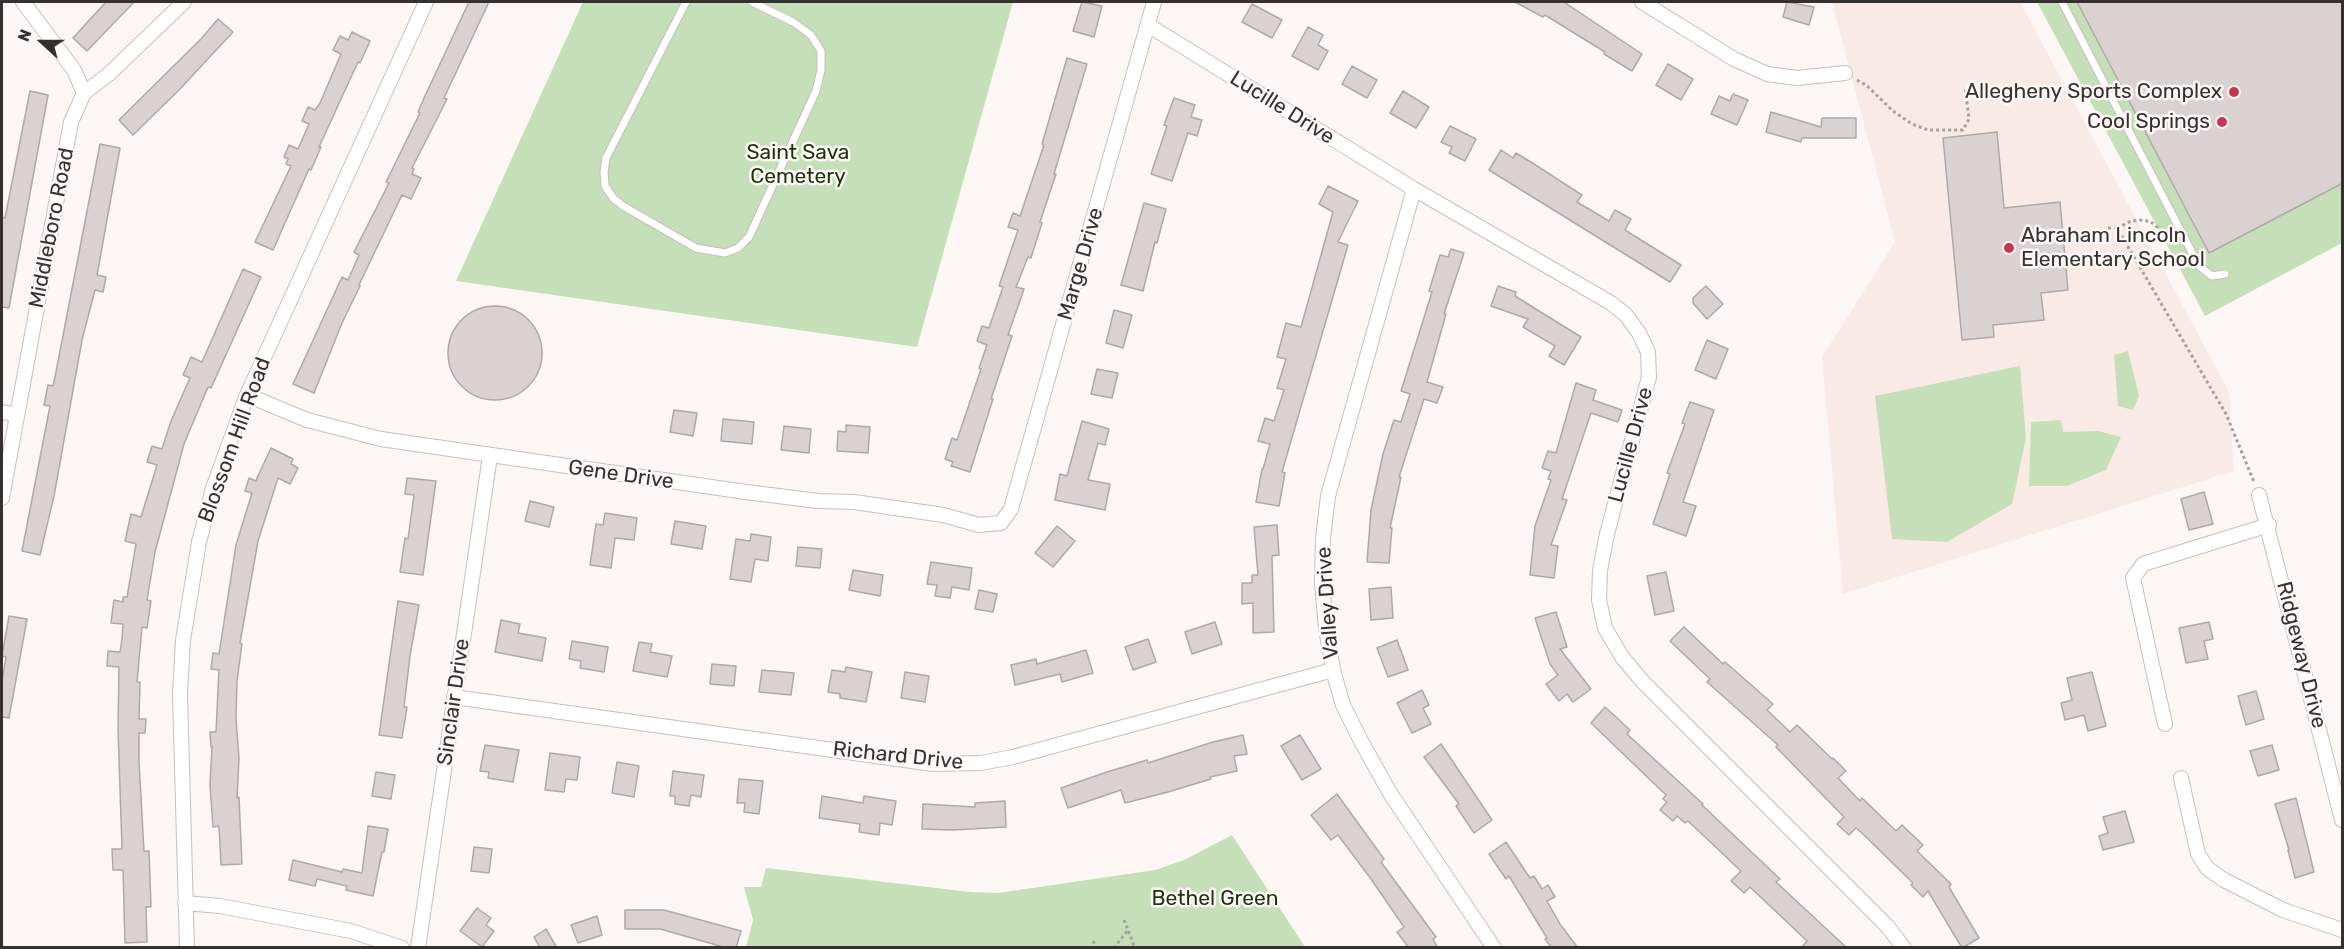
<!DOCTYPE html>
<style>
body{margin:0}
#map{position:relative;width:2344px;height:949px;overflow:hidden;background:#fcf6f4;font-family:Rubik,sans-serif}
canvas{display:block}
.frame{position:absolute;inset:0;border:3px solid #343130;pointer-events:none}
.north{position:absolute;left:12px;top:12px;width:60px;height:60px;-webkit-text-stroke:4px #fcf6f4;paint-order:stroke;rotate:291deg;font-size:16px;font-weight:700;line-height:24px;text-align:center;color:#343130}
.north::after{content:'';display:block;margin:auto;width:21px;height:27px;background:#343130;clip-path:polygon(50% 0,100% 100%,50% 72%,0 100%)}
</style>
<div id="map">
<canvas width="2344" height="949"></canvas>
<div class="frame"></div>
<div class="north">N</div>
</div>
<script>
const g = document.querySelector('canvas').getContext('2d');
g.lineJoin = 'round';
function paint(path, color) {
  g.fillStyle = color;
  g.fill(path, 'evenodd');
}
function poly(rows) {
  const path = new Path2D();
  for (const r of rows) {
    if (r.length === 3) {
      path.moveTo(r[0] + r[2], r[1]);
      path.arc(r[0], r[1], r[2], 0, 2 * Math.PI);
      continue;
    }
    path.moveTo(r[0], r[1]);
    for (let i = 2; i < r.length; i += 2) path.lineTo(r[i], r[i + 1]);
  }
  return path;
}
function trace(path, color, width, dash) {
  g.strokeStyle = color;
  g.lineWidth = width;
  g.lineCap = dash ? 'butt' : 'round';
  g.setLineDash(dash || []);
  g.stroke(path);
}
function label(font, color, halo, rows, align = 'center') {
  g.font = font + ' Rubik,sans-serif';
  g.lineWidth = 5;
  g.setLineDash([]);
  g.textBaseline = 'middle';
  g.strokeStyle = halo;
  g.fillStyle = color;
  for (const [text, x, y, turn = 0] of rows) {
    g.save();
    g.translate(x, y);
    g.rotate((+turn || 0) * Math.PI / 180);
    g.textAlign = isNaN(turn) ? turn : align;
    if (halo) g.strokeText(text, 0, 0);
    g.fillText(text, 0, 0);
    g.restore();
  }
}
const built = poly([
 [1832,2,2020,2,2229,392,2234,471,1843,594,1822,357,1895,242]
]);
const green = poly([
 [583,2,1013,2,917,347,456,281],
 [2037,2,2342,2,2342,243,2205,316],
 [2128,351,2139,396,2133,410,2118,406,2114,355],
 [2020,366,2026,438,2012,504,1947,542,1892,539,1875,396],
 [2061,420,2063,432,2098,431,2121,437,2106,470,2067,486,2029,486,2031,422],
 [1232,835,1305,947,746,947,753,920,744,887,761,887,766,868,970,892,998,893,1155,870,1184,860]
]);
const building = poly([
 [106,2,134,2,87,51,73,38,106,2],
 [469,2,489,2,444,98,447,99,412,168,414,169,412,174,421,178,411,199,402,195,359,285,360,286,342,323,314,393,293,384,342,277,348,280,359,255,354,252,389,183,386,182,420,113,418,112,424,98,469,2],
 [1082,2,1102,6,1094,37,1073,31,1082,2],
 [1515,2,1564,2,1642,54,1632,71,1604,54,1605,52,1545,15,1543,17,1515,2],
 [1787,2,1814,7,1809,25,1783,17,1787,2],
 [2077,2,2343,2,2343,183,2209,253,2077,2],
 [1252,4,1282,20,1272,38,1242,22,1252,4],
 [218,19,233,32,179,90,133,135,119,120,201,39,218,19],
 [1308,27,1323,35,1318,45,1328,51,1318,70,1292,56,1308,27],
 [352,32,370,41,360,63,358,62,319,147,321,147,311,170,309,169,273,250,255,242,291,166,286,164,288,159,284,157,289,145,298,149,309,124,302,121,308,107,315,110,320,103,341,54,333,50,340,36,348,40,352,32],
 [1067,58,1087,64,1054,174,1056,174,1040,222,1042,223,1031,258,1028,257,1016,287,1024,289,1008,335,1012,336,991,399,993,399,970,472,951,466,953,462,945,459,952,438,957,440,981,369,979,368,987,345,977,341,982,326,989,328,1003,287,999,286,1018,230,1008,227,1013,213,1020,216,1044,145,1042,144,1067,58],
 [1668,64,1693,79,1681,100,1656,85,1668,64],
 [1352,66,1377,80,1367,98,1342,84,1352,66],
 [30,91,48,95,9,308,2,307,2,217,5,218,30,91],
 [1403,91,1429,107,1416,128,1390,113,1403,91],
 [1733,94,1748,100,1737,125,1711,114,1719,96,1730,101,1733,94],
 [1174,98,1195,105,1191,117,1202,120,1197,136,1188,133,1172,181,1151,174,1167,126,1164,125,1174,98],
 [1771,112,1821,127,1822,118,1856,118,1856,138,1802,138,1801,142,1766,132,1771,112],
 [1450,126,1476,139,1465,161,1449,153,1452,147,1441,142,1450,126],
 [1997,132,2004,208,2060,202,2068,290,2041,293,2044,320,1993,325,1994,337,1962,340,1943,138,1997,132],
 [100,144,120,148,97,275,106,277,103,292,95,290,82,340,54,496,40,555,22,551,50,406,44,405,48,385,53,386,55,377,100,144],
 [1501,150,1513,158,1516,153,1534,164,1582,195,1577,202,1609,221,1615,210,1631,219,1625,230,1681,265,1670,282,1489,170,1501,150],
 [1328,186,1358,201,1338,242,1348,245,1282,472,1285,473,1279,506,1256,502,1262,469,1263,469,1270,444,1258,441,1265,418,1274,421,1284,390,1277,388,1286,359,1277,357,1286,323,1301,327,1333,212,1319,204,1328,186],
 [1144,203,1166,209,1157,243,1155,242,1143,291,1121,285,1144,203],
 [1451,249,1464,253,1444,314,1446,314,1427,382,1443,387,1437,403,1424,399,1399,477,1401,477,1390,528,1392,528,1389,563,1367,562,1371,510,1383,454,1394,420,1401,422,1410,394,1401,391,1432,292,1429,291,1440,255,1448,257,1451,249],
 [243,269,261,277,211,388,208,387,184,444,155,552,147,600,151,601,147,628,142,627,137,682,140,682,139,719,146,719,145,733,139,733,139,762,144,851,149,851,151,907,146,907,147,942,125,943,123,870,113,870,112,849,122,849,118,729,119,667,107,666,108,651,120,652,122,639,123,624,111,623,114,600,123,602,123,597,127,597,136,544,125,541,131,514,141,517,157,465,147,462,152,446,162,449,171,421,190,378,183,375,191,357,202,362,243,269],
 [1498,286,1516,292,1515,296,1581,337,1564,365,1549,356,1555,346,1523,327,1528,319,1491,306,1498,286],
 [1706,286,1723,304,1707,319,1693,303,1693,298,1706,286],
 [495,353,47],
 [1114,310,1132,315,1123,348,1106,343,1114,310],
 [1707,340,1728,349,1716,379,1695,370,1707,340],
 [1097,369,1118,373,1112,398,1091,394,1097,369],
 [1576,383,1596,390,1593,400,1622,410,1618,422,1591,413,1562,499,1567,500,1551,545,1558,546,1554,578,1530,575,1535,526,1551,480,1548,479,1551,471,1542,468,1548,451,1556,453,1576,383],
 [1690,402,1714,410,1683,502,1696,506,1686,536,1653,524,1670,474,1667,473,1685,424,1682,423,1690,402],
 [674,410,697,413,693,436,670,432,674,410],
 [723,419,754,422,752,444,721,441,723,419],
 [1082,421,1109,429,1105,445,1098,443,1088,480,1110,484,1105,510,1055,500,1060,474,1067,476,1082,421],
 [846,425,870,427,868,453,837,451,838,431,846,432,846,425],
 [784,426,811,429,809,453,781,450,784,426],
 [271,448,293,459,291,464,298,468,290,484,278,478,258,541,240,643,242,644,237,681,236,719,239,758,237,798,239,797,242,864,221,865,219,826,213,827,210,785,212,747,211,747,210,732,216,732,219,670,211,669,213,653,219,654,236,545,252,493,245,491,249,478,256,481,257,478,271,448],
 [407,478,436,481,423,575,400,572,405,538,408,539,414,495,405,494,407,478],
 [2204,492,2213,524,2189,530,2181,499,2204,492],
 [530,501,554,507,549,527,525,521,530,501],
 [605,513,637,518,634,540,615,538,611,568,590,565,596,524,603,525,605,513],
 [675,521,706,526,702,549,671,544,675,521],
 [1277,525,1279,555,1272,556,1274,632,1253,633,1253,603,1242,604,1242,583,1252,583,1252,575,1258,575,1254,527,1277,525],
 [1057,526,1075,541,1053,567,1035,553,1057,526],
 [751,534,771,537,768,561,755,559,751,582,730,579,736,539,750,541,751,534],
 [798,547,822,549,820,568,796,566,798,547],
 [931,562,972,568,969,590,952,587,950,598,935,596,937,585,927,584,931,562],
 [853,570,883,575,880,596,849,590,853,570],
 [1666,572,1674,611,1655,615,1647,576,1666,572],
 [1391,587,1393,618,1371,620,1369,589,1391,587],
 [979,590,997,594,993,612,975,609,979,590],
 [398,601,419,605,410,656,404,707,407,707,402,738,379,735,398,601],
 [1556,612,1567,647,1560,649,1591,689,1573,702,1567,694,1559,701,1546,684,1558,675,1550,664,1535,618,1556,612],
 [9,616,27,619,9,718,2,717,2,681,6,657,2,656,9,616],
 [501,620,520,624,518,633,546,638,542,661,495,652,501,620],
 [1215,622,1222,644,1192,654,1185,632,1215,622],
 [2209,622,2213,639,2204,641,2208,659,2186,663,2179,628,2209,622],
 [1684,627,1723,664,1725,662,1773,704,1767,710,1790,732,1797,725,1832,759,1833,758,1846,771,1838,778,1860,801,1862,798,1896,831,1902,825,1923,845,1917,851,1951,884,1949,887,1979,938,1962,948,1928,891,1923,897,1911,885,1913,883,1862,833,1856,828,1849,835,1837,824,1844,817,1776,747,1778,745,1707,682,1710,679,1670,641,1684,627],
 [1148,639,1156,662,1133,670,1125,647,1148,639],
 [1397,640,1408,670,1388,677,1377,648,1397,640],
 [572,641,608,647,604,672,580,668,581,661,569,659,572,641],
 [639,642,652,644,650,652,672,656,667,677,633,671,639,642],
 [1086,650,1093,673,1062,682,1060,674,1015,685,1011,665,1036,659,1037,664,1086,650],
 [712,664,736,666,734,686,710,684,712,664],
 [846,667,872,672,866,702,840,698,840,694,828,692,832,670,845,672,846,667],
 [762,670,794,673,791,695,759,692,762,670],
 [905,672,929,676,925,702,901,698,905,672],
 [2092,672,2106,726,2088,731,2084,715,2065,720,2061,703,2072,700,2067,678,2092,672],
 [1422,690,1429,705,1423,708,1431,724,1412,733,1397,703,1422,690],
 [2256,691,2264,719,2246,725,2238,696,2256,691],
 [1605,707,1630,730,1627,734,1703,804,1702,805,1780,879,1776,882,1847,948,1801,948,1807,941,1750,887,1744,893,1731,881,1741,871,1688,821,1685,823,1677,816,1673,821,1660,810,1667,802,1663,799,1666,795,1591,723,1605,707],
 [1243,735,1247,754,1234,756,1237,771,1210,777,1211,779,1168,792,1125,803,1121,790,1068,808,1061,788,1107,772,1147,760,1148,763,1213,742,1243,735],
 [1300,735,1321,769,1302,780,1281,746,1300,735],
 [1441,744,1492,820,1474,833,1456,806,1459,804,1424,757,1441,744],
 [485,745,519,750,513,782,488,778,489,772,480,771,485,745],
 [2272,745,2279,770,2258,776,2250,751,2272,745],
 [550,753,580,757,577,780,566,779,564,792,545,790,550,753],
 [617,762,639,766,634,797,612,793,617,762],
 [673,771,704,775,701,797,691,795,689,806,675,804,675,796,670,796,673,771],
 [376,772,395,775,391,799,372,796,376,772],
 [739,779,763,781,759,814,744,812,745,803,737,803,739,779],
 [1337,794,1384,859,1381,862,1436,937,1433,939,1438,948,1409,948,1397,932,1404,927,1371,879,1338,835,1331,840,1311,815,1337,794],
 [822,796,863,803,864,796,896,801,892,825,880,823,879,835,859,832,860,824,819,818,822,796],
 [2296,798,2314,872,2295,878,2288,850,2289,850,2275,804,2296,798],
 [1005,801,1006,827,953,830,922,829,923,804,975,807,975,803,1005,801],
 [2125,811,2134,842,2103,850,2099,836,2108,833,2103,817,2125,811],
 [368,826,388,829,384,852,382,852,373,896,346,890,347,886,317,879,315,886,289,880,293,860,342,872,343,869,362,873,368,826],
 [1506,842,1530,878,1534,876,1542,889,1548,885,1555,897,1547,901,1560,924,1578,948,1552,948,1545,939,1547,938,1509,876,1506,879,1489,854,1506,842],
 [474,847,492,849,489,873,471,871,474,847],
 [477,908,491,918,486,925,494,931,482,947,460,931,477,908],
 [625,910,664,910,741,931,736,948,727,948,660,929,625,929,625,910],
 [597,916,602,935,578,943,571,925,597,916],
 [546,929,557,948,540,948,534,937,546,929]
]);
const path = poly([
 [1857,80,1866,85,1893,111,1912,124,1928,130,1963,130,1969,119,1965,87],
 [2108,228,2117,228,2226,414,2254,482],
 [2117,228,2131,221,2143,220,2151,222,2170,238],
 [1124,920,1135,948],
 [1093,941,1097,948],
 [1114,948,1128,930]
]);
const lane = poly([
 [686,2,606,158,604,172,605,186,613,198,623,206,696,248,725,253,738,248,749,237,816,91,821,70,821,51,811,35,793,22,752,2],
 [2062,2,2199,266,2212,276,2225,274]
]);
const street = poly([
 [23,2,74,70,84,93],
 [1642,2,1734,59,1767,74,1797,78,1845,73],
 [1148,25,1414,189,1611,303,1626,315,1639,333,1648,352,1649,377,1607,534,1600,570,1599,600,1605,628,1622,657,1643,682,1888,927,1904,948],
 [1414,189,1328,496,1323,538,1322,583,1326,628,1333,670,1343,705,1361,741,1390,793,1494,948],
 [247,395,307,420,381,439,746,492,818,501,854,502,943,515,979,525,1001,523,1011,509,1154,2],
 [2,412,17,415],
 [2259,495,2342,820],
 [2,498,71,122,84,93,109,74,184,2],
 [454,697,933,764,981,763,1013,757,1333,670],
 [2165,724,2133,578,2143,564,2269,525],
 [2181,778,2198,854,2207,868,2224,880,2283,910,2342,930],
 [185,903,220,906,351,931,402,948],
 [187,948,180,694,183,640,199,542,213,488,247,395,426,2],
 [418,948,490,456]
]);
const markers = [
 [2234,92,6,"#c63654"],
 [2222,122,6,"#c63654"],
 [2009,248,6,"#c63654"]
];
const poiNames = [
 ["Allegheny Sports Complex",2222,92],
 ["Cool Springs",2210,122],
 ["Abraham Lincoln",2021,236,"left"],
 ["Elementary School",2021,260,"left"]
];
const streetNames = [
 ["Lucille Drive",1282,108,32],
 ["Middleboro Road",52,228,-79],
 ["Marge Drive",1081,264,-74],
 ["Blossom Hill Road",235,440,-70],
 ["Lucille Drive",1631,445,-75],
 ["Gene Drive",621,475,8],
 ["Valley Drive",1328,603,-94],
 ["Ridgeway Drive",2301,655,76],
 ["Sinclair Drive",454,702,-82],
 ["Richard Drive",898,756,6]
];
const parkNames = [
 ["Saint Sava",798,153],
 ["Cemetery",798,177],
 ["Bethel Green",1215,899]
];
paint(built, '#f9eae5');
paint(green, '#c5e0b8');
paint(building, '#d9d2d1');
trace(building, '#aea8a7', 1.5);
trace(lane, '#c6c0be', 9);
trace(street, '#c6c0be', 16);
trace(path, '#a5a19f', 3, [3, 3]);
trace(lane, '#fff', 7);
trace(street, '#fff', 14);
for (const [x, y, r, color] of markers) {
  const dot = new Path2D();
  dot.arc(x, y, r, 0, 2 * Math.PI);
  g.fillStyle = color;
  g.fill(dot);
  trace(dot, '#fcf6f4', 2);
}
label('21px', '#343130', '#fcf6f4', poiNames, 'right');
label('21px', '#343130', '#fcf6f4', streetNames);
label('21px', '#1c330d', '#fcf6f4', parkNames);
</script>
